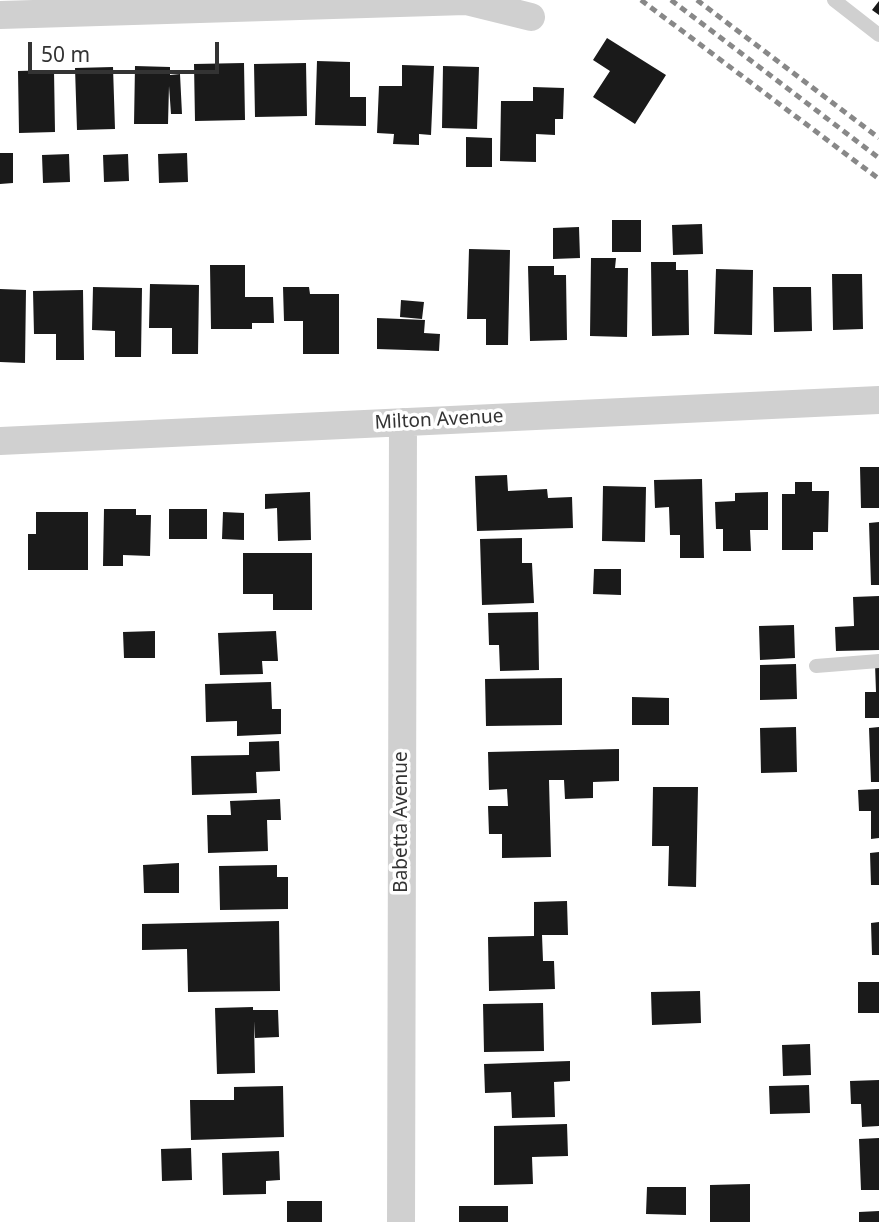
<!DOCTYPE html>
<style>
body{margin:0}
#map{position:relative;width:879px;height:1222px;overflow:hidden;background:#fff;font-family:"Noto Sans",sans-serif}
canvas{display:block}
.scale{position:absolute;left:28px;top:42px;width:191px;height:32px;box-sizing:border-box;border:4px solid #333;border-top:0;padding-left:9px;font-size:21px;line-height:24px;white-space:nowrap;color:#333;-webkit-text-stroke:5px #fff;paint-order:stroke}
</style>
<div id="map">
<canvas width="879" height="1222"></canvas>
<div class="scale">50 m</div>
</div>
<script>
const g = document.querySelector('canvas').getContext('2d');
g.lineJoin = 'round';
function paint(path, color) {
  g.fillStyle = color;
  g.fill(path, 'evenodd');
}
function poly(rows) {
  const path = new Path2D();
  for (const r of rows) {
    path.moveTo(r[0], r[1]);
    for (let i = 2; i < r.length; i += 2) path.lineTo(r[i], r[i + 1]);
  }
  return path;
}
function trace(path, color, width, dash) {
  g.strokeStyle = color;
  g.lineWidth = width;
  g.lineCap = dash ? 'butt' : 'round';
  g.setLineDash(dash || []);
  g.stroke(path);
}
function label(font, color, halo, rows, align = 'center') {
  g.font = font + ' "Noto Sans",sans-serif';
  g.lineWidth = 7;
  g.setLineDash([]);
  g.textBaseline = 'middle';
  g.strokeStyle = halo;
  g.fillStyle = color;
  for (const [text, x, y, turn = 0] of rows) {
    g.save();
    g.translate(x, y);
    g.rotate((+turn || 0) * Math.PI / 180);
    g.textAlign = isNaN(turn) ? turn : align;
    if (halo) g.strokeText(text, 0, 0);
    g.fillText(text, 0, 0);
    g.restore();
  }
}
const building = poly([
 [879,1,879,15,872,10],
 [607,38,666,75,635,124,593,97,610,71,593,60],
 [317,61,350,62,350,97,366,97,366,126,315,125],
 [244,63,245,120,195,121,194,64],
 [306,63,307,116,255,117,254,64],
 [402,65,434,66,431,135,419,134,419,145,393,144,394,134,377,133,379,86,402,86],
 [135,66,170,67,170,75,180,74,182,114,171,114,169,86,168,124,134,124],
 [443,66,479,67,477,129,442,128],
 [113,67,115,129,77,130,75,68],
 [54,70,55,132,19,133,18,71],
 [533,87,564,88,563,119,555,119,555,135,536,134,536,162,500,161,501,101,533,101],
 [466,137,492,138,492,167,466,167],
 [0,153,13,153,13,183,0,184],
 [187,153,188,182,159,183,158,154],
 [69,154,70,182,43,183,42,155],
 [128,154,129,181,104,182,103,155],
 [612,220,641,220,641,252,612,252],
 [702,224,703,254,673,255,672,225],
 [579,227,580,258,553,259,553,228],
 [469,249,510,250,508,345,486,345,486,319,467,319],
 [591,258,616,258,615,268,628,268,627,337,590,336],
 [651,262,676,262,676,270,688,270,689,335,652,336],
 [210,265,245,265,245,297,273,297,274,323,252,323,252,329,211,329],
 [528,266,554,266,554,275,566,275,567,340,530,341],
 [716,269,753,270,752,335,714,334],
 [832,274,862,274,863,329,833,330],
 [150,284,199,285,198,354,172,354,172,328,149,328],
 [93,287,142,288,141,357,115,357,115,331,92,330],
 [283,287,309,287,310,294,339,294,339,354,303,354,303,321,284,321],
 [773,287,811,287,812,331,774,332],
 [0,289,26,290,25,363,0,362],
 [83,290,84,360,56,360,56,334,34,334,33,291],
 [401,300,424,302,422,319,400,317],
 [377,318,425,320,424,333,440,334,439,351,377,349],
 [860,467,879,467,879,508,861,508],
 [507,475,508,491,547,489,548,498,572,497,573,528,477,531,475,476],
 [702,479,704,558,680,558,680,535,670,535,669,507,655,508,654,480],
 [795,482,812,482,812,491,829,491,828,532,813,532,813,550,782,550,782,494,795,494],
 [603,486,646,487,645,542,602,541],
 [310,492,311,540,278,541,277,508,265,509,265,494],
 [768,492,768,530,750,530,751,551,723,551,723,529,716,529,715,502,735,501,735,493],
 [104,509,136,509,136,515,151,515,150,556,123,555,123,566,103,566],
 [169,509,207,509,207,539,169,539],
 [36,512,88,512,88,570,28,570,28,534,36,534],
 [223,512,244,513,244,540,222,539],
 [879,522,879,585,871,585,869,523],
 [522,538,522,563,532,563,534,603,482,605,480,539],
 [243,553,312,553,312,610,273,610,273,594,243,594],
 [594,569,621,569,621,595,593,594],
 [879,596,879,650,836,651,835,627,854,626,853,597],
 [538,612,539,670,500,671,499,645,489,645,488,613],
 [794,625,795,658,760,660,759,626],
 [155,631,155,658,124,658,123,632],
 [276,631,278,661,262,661,263,674,220,675,218,633],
 [796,664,797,699,760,700,760,665],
 [875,664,879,664,879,718,865,718,865,692,876,692],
 [562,678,562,725,486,726,485,679],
 [271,682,272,709,281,709,281,734,237,736,237,721,206,722,205,684],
 [632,697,669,698,669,725,632,725],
 [796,727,797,772,761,773,760,728],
 [879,727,879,782,871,782,869,728],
 [279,741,280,771,256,772,257,793,192,795,191,756,249,755,249,742],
 [619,749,619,781,593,782,593,798,565,799,564,780,549,780,551,857,502,858,502,834,489,834,488,806,508,806,507,789,489,790,488,752],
 [653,787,698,787,696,887,668,886,669,846,652,846],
 [879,789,879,838,871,839,871,811,859,811,858,790],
 [280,799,281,820,267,820,268,851,208,853,207,815,231,815,230,801],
 [879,852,879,885,871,885,870,853],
 [179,863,179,893,144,893,143,865],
 [277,865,277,877,288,877,288,909,220,910,219,866],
 [567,901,568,935,542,935,543,961,554,961,555,989,489,991,488,937,534,936,534,902],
 [279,921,280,991,188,992,187,949,142,950,142,924],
 [879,922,879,955,872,955,871,923],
 [858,982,879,982,879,1013,858,1013],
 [700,991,701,1023,652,1025,651,992],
 [543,1003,544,1051,484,1052,483,1004],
 [253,1007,253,1010,278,1010,279,1037,255,1038,254,1021,255,1073,217,1074,215,1008],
 [810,1044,811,1075,783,1076,782,1045],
 [570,1061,570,1081,554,1082,555,1117,512,1118,511,1092,485,1093,484,1064],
 [879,1080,879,1126,862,1127,861,1104,851,1104,850,1081],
 [809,1085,810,1113,770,1114,769,1086],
 [283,1086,284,1137,191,1140,190,1100,234,1100,234,1087],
 [567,1124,568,1156,532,1157,533,1184,494,1185,494,1126],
 [879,1138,879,1190,861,1190,859,1139],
 [191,1148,192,1180,162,1181,161,1149],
 [279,1151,280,1180,266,1181,266,1194,223,1195,222,1153],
 [750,1184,750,1222,710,1222,710,1185],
 [647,1187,686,1187,686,1215,646,1214],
 [287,1201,322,1201,322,1222,287,1222],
 [459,1206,508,1206,508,1222,459,1222],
 [879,1211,879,1222,859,1222,859,1212]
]);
const service = poly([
 [834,0,879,35],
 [816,666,879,661]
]);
const minor = poly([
 [0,15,466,1,531,17],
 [0,441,879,400],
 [401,1222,403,422]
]);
const rail = poly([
 [641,0,879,179],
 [671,0,879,158],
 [697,0,879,138]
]);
const streetNames = [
 ["Milton Avenue",439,420,-3],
 ["Babetta Avenue",402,822,-90]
];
paint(building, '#1a1a1a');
trace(service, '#d0d0d0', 14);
trace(minor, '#d0d0d0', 28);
trace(rail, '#888', 5, [7, 5]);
label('19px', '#333', '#fff', streetNames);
</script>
